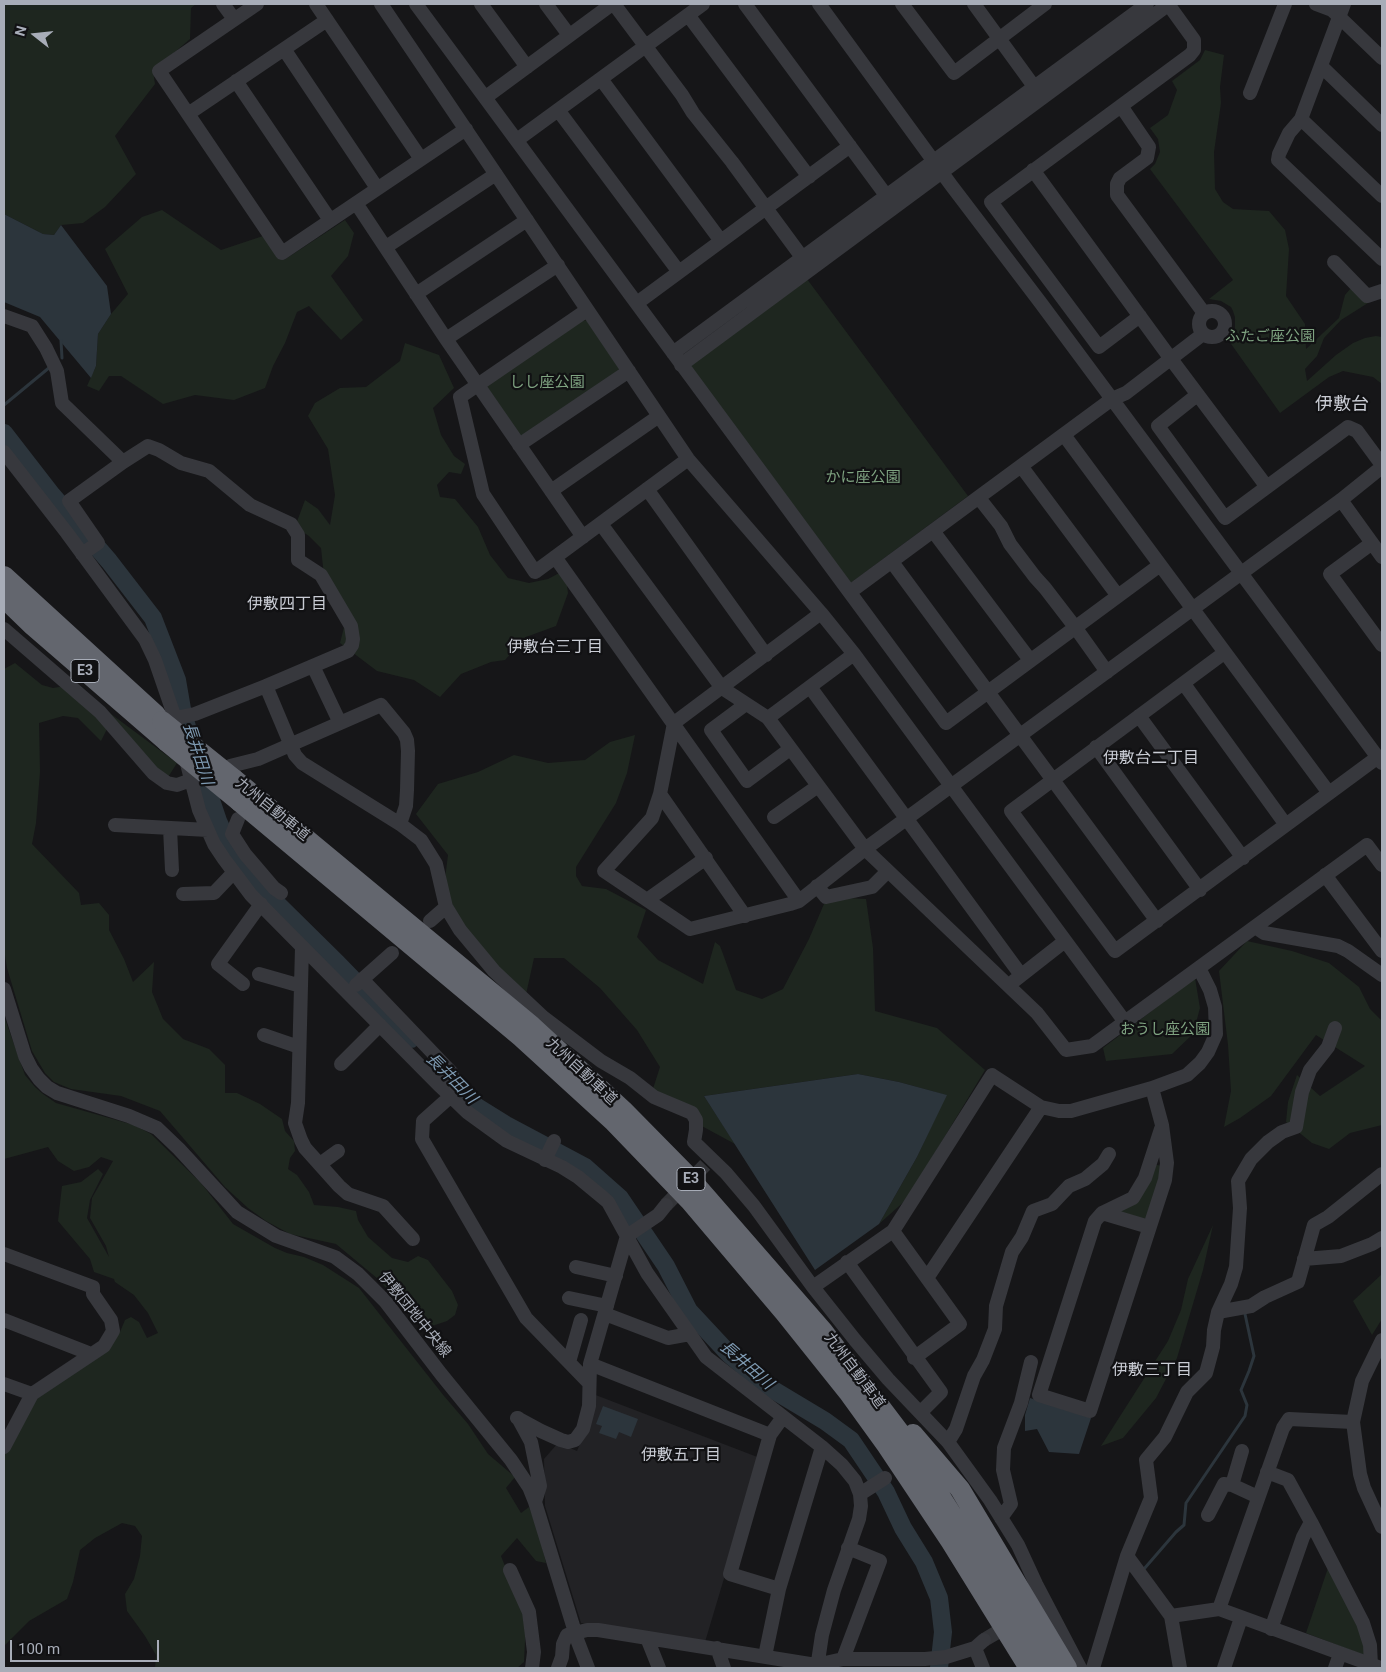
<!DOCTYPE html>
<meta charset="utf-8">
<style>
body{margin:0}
#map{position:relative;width:1386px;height:1672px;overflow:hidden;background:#161618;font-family:Roboto,sans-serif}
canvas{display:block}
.frame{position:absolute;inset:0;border:5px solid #a8adb8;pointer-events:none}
.north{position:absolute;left:10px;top:10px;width:50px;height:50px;-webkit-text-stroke:4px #111113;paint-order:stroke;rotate:286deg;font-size:14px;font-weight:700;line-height:20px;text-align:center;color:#a8adb8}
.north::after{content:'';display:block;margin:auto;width:18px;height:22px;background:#a8adb8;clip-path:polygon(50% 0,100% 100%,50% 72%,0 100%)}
.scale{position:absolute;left:10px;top:1640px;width:149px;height:22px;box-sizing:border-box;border:2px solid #a8adb8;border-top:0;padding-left:6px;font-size:15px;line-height:18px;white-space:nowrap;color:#a8adb8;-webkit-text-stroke:4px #111113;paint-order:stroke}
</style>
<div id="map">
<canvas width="1386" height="1672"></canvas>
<div class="frame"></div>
<div class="north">N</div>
<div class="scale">100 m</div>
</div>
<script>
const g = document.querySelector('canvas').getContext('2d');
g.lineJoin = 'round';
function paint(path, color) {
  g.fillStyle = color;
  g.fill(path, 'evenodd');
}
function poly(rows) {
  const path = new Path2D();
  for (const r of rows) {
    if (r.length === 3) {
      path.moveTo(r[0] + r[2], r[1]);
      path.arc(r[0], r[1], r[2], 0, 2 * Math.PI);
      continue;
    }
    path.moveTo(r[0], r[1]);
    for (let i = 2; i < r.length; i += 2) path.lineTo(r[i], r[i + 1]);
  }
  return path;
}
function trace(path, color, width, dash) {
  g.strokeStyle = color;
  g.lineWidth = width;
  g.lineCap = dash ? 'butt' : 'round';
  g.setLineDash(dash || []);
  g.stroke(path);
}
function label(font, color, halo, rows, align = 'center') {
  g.font = font + ' Roboto,"Noto Sans JP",sans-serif';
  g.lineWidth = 4.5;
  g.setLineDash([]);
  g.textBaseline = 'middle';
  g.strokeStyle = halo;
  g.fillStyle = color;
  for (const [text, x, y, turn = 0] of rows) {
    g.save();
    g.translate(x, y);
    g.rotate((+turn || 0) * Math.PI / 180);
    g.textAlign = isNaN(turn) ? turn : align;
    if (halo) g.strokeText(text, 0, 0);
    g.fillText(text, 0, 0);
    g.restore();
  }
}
const built = poly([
 [593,1394,760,1458,705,1642,581,1623,545,1506,544,1459,558,1443,577,1451,586,1430]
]);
const green = poly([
 [4,4,196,4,191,8,190,39,153,71,155,84,115,136,136,174,105,207,83,223,61,225,54,235,43,234,4,214],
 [1205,50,1224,55,1220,87,1221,103,1214,152,1215,189,1223,202,1233,209,1269,211,1285,230,1289,249,1286,296,1305,324,1306,349,1339,318,1345,295,1351,288,1354,289,1368,303,1341,320,1324,338,1317,356,1305,369,1307,381,1336,355,1353,343,1365,338,1376,336,1382,337,1382,384,1373,377,1343,371,1329,377,1280,413,1229,341,1232,337,1235,328,1235,317,1233,311,1231,307,1221,301,1209,299,1233,280,1150,169,1155,164,1160,152,1158,139,1150,128,1168,115,1177,90,1172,81,1200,60],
 [162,210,221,250,266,235,284,260,345,220,354,233,348,256,331,276,363,320,341,340,309,306,297,312,285,343,273,366,265,388,234,400,195,395,163,404,121,376,109,376,99,391,87,386,96,366,98,334,111,314,128,294,105,249,142,217],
 [807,279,968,496,852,582,850,582,690,368,693,361],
 [583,320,588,321,619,368,618,373,524,436,518,435,487,388,489,382],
 [405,343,439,355,454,388,433,408,441,435,454,456,465,464,461,474,449,472,437,485,440,497,455,499,478,527,490,555,508,578,529,583,548,579,565,570,568,593,556,626,526,637,505,660,491,662,461,674,440,697,414,680,377,671,340,643,346,619,324,576,321,548,309,536,295,527,305,500,318,509,330,525,335,495,328,449,308,416,315,403,340,388,366,387,400,361],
 [15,663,42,685,53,688,72,685,177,763,165,782,108,727,101,741,78,718,63,716,39,723,40,772,36,823,32,844,79,893,81,905,99,903,109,915,109,930,124,959,133,982,154,962,152,992,163,1019,183,1039,209,1049,225,1065,225,1093,237,1093,260,1104,282,1119,285,1131,294,1141,295,1151,290,1158,288,1169,297,1175,309,1192,314,1205,338,1207,356,1211,358,1220,368,1237,392,1258,408,1262,418,1256,428,1260,452,1291,458,1305,455,1315,447,1321,432,1326,418,1324,378,1279,336,1244,290,1234,266,1221,248,1208,225,1187,160,1111,121,1096,71,1089,54,1082,45,1073,32,1051,7,968,4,949,4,669],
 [635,735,627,773,616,803,576,867,576,876,582,886,606,889,646,910,637,937,658,960,703,984,715,942,720,946,723,954,736,990,762,999,783,989,809,939,827,897,866,899,873,948,875,1011,937,1028,985,1070,907,1199,879,1224,917,1157,946,1095,899,1082,858,1074,704,1096,735,1144,650,1098,660,1067,637,1030,600,988,564,958,534,958,525,999,464,929,444,887,448,855,416,814,438,784,478,772,514,755,548,763,585,760,610,742],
 [1247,941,1292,951,1329,963,1359,987,1370,1009,1382,1021,1382,1125,1350,1133,1329,1149,1312,1143,1286,1122,1288,1102,1297,1075,1320,1096,1365,1066,1316,1035,1271,1096,1240,1118,1224,1127,1231,1091,1228,1045,1219,971],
 [1195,978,1200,1008,1193,1034,1172,1054,1106,1061,1103,1048],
 [4,1016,25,1075,35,1087,43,1094,56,1103,134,1125,151,1134,201,1183,233,1224,275,1248,287,1253,304,1257,323,1265,359,1288,444,1396,468,1424,488,1454,515,1477,506,1488,521,1513,529,1507,538,1529,546,1563,536,1561,517,1538,501,1556,526,1619,524,1662,517,1668,155,1668,156,1655,145,1636,127,1611,125,1594,134,1579,140,1556,142,1536,135,1526,122,1523,95,1538,80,1550,73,1582,67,1599,29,1621,4,1646,4,1456,14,1434,37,1396,107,1349,120,1332,125,1320,131,1317,139,1322,147,1338,158,1333,148,1313,134,1295,115,1282,114,1279,94,1272,90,1259,58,1221,62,1186,81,1182,98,1169,103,1174,90,1200,87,1218,109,1257,106,1246,90,1218,92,1198,113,1161,101,1157,89,1167,74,1171,58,1161,48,1147,4,1159],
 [1153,1164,1162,1166,1149,1218,1143,1221,1111,1210,1135,1198],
 [1213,1225,1203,1270,1177,1358,1156,1398,1123,1438,1101,1446,1168,1341,1181,1310,1188,1279],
 [1382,1274,1382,1319,1372,1335,1353,1301],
 [1328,1568,1362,1629,1367,1651,1363,1655,1306,1633]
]);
const water = poly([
 [4,214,43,234,54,235,61,225,107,286,111,314,98,334,96,366,91,378,40,317,4,302],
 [858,1074,899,1082,947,1095,917,1157,879,1224,815,1270,704,1096],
 [1030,1398,1091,1418,1079,1454,1049,1452,1037,1429,1025,1431,1025,1415],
 [603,1406,638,1419,631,1437,619,1432,616,1439,599,1433,602,1426,596,1424]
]);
const stream = poly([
 [61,341,62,358],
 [4,405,50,367],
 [1144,1569,1176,1532,1184,1525,1186,1503,1245,1416,1247,1405,1241,1390,1249,1371,1254,1356,1245,1314]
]);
const river = poly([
 [4,433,52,495,109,561,153,618,177,680,182,709,190,738,218,821,232,852,268,895,337,963,411,1039],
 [436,1065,477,1107,506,1125,585,1167,620,1198,666,1266,689,1311,730,1355,765,1385,825,1421,851,1440,886,1492,903,1528,924,1562,939,1598,943,1632,939,1668]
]);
const minorTunnel = poly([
 [666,1205,710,1160],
 [984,1640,1011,1624]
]);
const minor = poly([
 [223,4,234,19],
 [257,4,159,71,282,253,466,129],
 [316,4,421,159],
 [381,4,688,459,821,613,854,654,1125,1022],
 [416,4,946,723,1160,565],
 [481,4,527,67],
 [546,4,569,35],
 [614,4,682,95,693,113,732,162,807,264],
 [745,4,891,202],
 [819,4,951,185,1040,302,1382,763],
 [902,4,954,73,1045,4],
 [974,4,1038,92],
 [1316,4,1332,10,1382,58],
 [1344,4,1301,119,1289,133,1279,154,1278,160,1382,259],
 [688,15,809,177],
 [284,49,377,188],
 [1321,66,1382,125],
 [601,79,721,241],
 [236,81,330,220],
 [1250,93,1285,4],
 [486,97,612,4],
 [1121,106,1149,147,1147,158,1120,178,1117,184,1117,195,1204,313],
 [558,110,679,272],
 [188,114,327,20],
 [1301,119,1382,196],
 [517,140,703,4],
 [1033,170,1171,359,1267,487],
 [356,203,446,339,583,537],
 [386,247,496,174],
 [1334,262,1367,296,1382,291],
 [416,294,527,220],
 [637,303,850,146],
 [587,310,460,397,483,494,535,572,688,459],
 [1212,324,13],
 [4,316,32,326,46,348,57,371,62,403,123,462,148,446,159,450,181,463,209,471,250,505,291,524,298,535,298,560,321,575,351,626,353,639,352,645,348,651,266,686],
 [1140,316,1099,347,991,202,1190,55,1194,50,1194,40,1168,4],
 [446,339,558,265],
 [673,353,1147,4],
 [681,365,1169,4],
 [1197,395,1158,426,1225,518,1348,427,1357,431,1382,465],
 [1064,435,1329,793],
 [519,445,629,371],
 [4,452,67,533,145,639,155,660,175,718,179,735],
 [1021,466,1118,596],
 [647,489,766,655],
 [551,491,659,416],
 [979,498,1001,526,1010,544,1035,577,1045,588,1075,627,1107,672],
 [1341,500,1382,557],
 [601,524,722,688,768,718,865,849,1037,1013,1066,1050,1092,1046,1367,845,1382,865],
 [933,531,1030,660],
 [1372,543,1330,574,1382,645],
 [82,554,98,543,69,501,123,462],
 [555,557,799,901],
 [892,562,1157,921],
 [850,592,1112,399,1126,393,1203,334],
 [821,613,674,723,660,794,652,818,604,871,690,929,790,904,799,901,865,849,1341,500,1382,467],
 [4,629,100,712,153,773,167,783,177,785,191,780],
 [1224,653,1011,811,1115,951,1378,757],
 [313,666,340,723],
 [1184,684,1286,825],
 [810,687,1021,975],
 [746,704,711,730,747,781,790,749],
 [1139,716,1243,858],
 [175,718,195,714,266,686,295,755,302,763,400,824,421,840,436,864,446,907,460,930,494,971,543,1017,601,1061,630,1078,654,1097,692,1113,696,1120,696,1130,694,1142,726,1173,754,1206,813,1287,855,1340,888,1379,948,1442,990,1500,1018,1545,1036,1584,1080,1668],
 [768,718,854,654],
 [1096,747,1200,890],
 [185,756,199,810,214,844,224,859,251,895,440,1086,467,1112,507,1141,562,1167,578,1177,601,1196,608,1202,647,1273,706,1357,822,1447,842,1465,855,1481,860,1494,861,1506,859,1519,834,1590,822,1635,817,1668],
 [230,766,258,759,381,705,404,733,407,740,408,751,407,790,406,806,400,824],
 [660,794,745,916],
 [774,817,818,786],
 [115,825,208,830],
 [170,828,172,870],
 [232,834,245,854,274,888,281,893],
 [232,834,238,819],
 [1325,875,1382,951],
 [817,886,826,897,872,887,888,871],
 [183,894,214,893,234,872],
 [647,900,706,858],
 [430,921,446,907],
 [1255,927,1264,933,1338,946,1348,951,1382,975],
 [302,947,298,1103,295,1123,301,1140,305,1148,339,1186,348,1194,383,1206,413,1239],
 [259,974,301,986],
 [362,979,452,1073,440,1086],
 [1014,981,1065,941],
 [243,984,218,964,261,904],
 [356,985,392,953],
 [4,989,25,1056,31,1068,39,1079,47,1087,57,1093,129,1116,157,1128,179,1149,237,1212,276,1236,335,1257,358,1274,385,1301,441,1374,511,1460,529,1487,535,1502,578,1642,588,1668],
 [264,1035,299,1047],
 [341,1064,380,1025],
 [451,1096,423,1121,422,1139,526,1318,589,1383],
 [545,1160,554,1141],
 [320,1164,338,1151],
 [1102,1213,1133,1198,1145,1178,1161,1129],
 [1149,1227,1102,1213,1095,1221,1039,1395,1090,1411,1165,1180,1167,1163,1162,1125,1152,1088],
 [893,1231,960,1324,914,1358],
 [4,1254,93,1287,93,1294,111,1320,113,1331,104,1346,32,1394,4,1447],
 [1304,1259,1341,1256,1372,1244,1382,1238],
 [847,1262,941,1392,921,1412],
 [576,1267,616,1276],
 [927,1278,1041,1107],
 [813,1287,893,1231,992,1075,1041,1107,1059,1111,1071,1111,1152,1088,1187,1075,1200,1063,1208,1052,1216,1034,1215,1007,1210,990,1199,968],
 [569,1298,607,1306],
 [1218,1312,1251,1306,1265,1297,1298,1282,1314,1225,1328,1217,1382,1174],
 [605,1314,668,1338,690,1334],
 [4,1320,91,1354],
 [1382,1340,1362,1381,1353,1422,1360,1474,1364,1488,1382,1527],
 [569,1362,581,1320],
 [590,1364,770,1435],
 [4,1384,32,1394],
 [517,1418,541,1431,561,1440,568,1442,575,1440,583,1429,589,1406,590,1364,627,1236,658,1215,666,1205],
 [518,1418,531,1442,540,1486,535,1502],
 [948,1442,956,1429,974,1376,983,1360,995,1329,996,1306,1012,1252,1022,1237,1033,1211,1052,1204,1069,1186,1085,1179,1103,1164,1109,1154],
 [1267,1472,1288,1480,1311,1522,1363,1623,1370,1645,1371,1665],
 [1232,1485,1242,1451],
 [860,1494,885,1478],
 [1208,1515,1224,1484,1232,1485,1258,1497],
 [1001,1518,1011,1504,1003,1470,1004,1448,1021,1403,1031,1362],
 [1127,1556,1171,1616,1180,1668],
 [510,1570,529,1612,534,1652,532,1668],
 [779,1589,730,1574,770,1435,783,1417],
 [1219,1609,1283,1428,1289,1419,1353,1422],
 [1171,1616,1219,1609,1381,1668],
 [1271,1629,1303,1537,1311,1522],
 [647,1638,659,1668],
 [717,1648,724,1668],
 [975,1648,983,1668],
 [765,1656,779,1589,822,1447],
 [843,1659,880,1561,848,1548],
 [558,1668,562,1657,563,1644,567,1635,587,1630,598,1630,816,1665,843,1659,925,1659,946,1657,975,1648,984,1640],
 [1093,1668,1127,1556,1151,1498,1146,1460,1165,1437,1187,1392,1206,1373,1213,1347,1214,1330,1218,1312,1231,1284,1236,1267,1240,1208,1238,1181,1251,1159,1268,1142,1282,1132,1296,1127,1302,1092,1310,1070,1328,1047,1335,1028],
 [1224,1668,1241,1618],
 [1335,1668,1340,1654]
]);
const highway = poly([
 [4,576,156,715],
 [4,598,33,626,167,742],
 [234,779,532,1026,623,1110,688,1176,823,1331,901,1434,1049,1668],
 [240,802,521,1037,613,1121,690,1201,784,1312,848,1392,887,1446,951,1542,1029,1668],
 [913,1434,960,1489,1067,1668]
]);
const highwayBridge = poly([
 [162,721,234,779],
 [167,742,240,802]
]);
const shields = [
 [85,671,28],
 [691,1179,28]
];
const shieldNames = [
 ["E3",85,671],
 ["E3",691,1179]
];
const parkNames = [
 ["ふたご座公園",1270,337],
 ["しし座公園",547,383],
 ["かに座公園",863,478],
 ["おうし座公園",1165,1030]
];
const streetNames = [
 ["九州自動車道",272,810,39],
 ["九州自動車道",581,1072,43],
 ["伊敷団地中央線",414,1315,51],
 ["九州自動車道",854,1371,53]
];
const neighbourhoodNames = [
 ["伊敷四丁目",287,605],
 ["伊敷台三丁目",555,648],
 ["伊敷台二丁目",1151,759],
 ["伊敷三丁目",1152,1371],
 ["伊敷五丁目",681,1456]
];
const waterNames = [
 ["長井田川",197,754,72],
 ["長井田川",451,1079,45],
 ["長井田川",746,1366,41]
];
const quarterNames = [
 ["伊敷台",1342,405]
];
paint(built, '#222225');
paint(green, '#1e261f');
paint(water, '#2c353c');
trace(stream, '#2c353c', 3);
trace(river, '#2c353c', 18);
trace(minorTunnel, '#333438', 14, [14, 7]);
trace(minor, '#37383d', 14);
trace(highway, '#63666e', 20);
trace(highwayBridge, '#63666e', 20);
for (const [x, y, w] of shields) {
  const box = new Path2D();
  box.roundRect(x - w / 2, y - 11.5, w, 23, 4);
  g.fillStyle = '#111113';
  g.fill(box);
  trace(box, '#a8adb8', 1);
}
label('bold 14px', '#a8adb8', null, shieldNames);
label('15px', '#7fa381', '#111113', parkNames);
label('15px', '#a8adb8', '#111113', streetNames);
label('16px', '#c9ccd4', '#111113', neighbourhoodNames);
label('italic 16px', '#7f9bb3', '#111113', waterNames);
label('18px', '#c9ccd4', '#111113', quarterNames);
</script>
